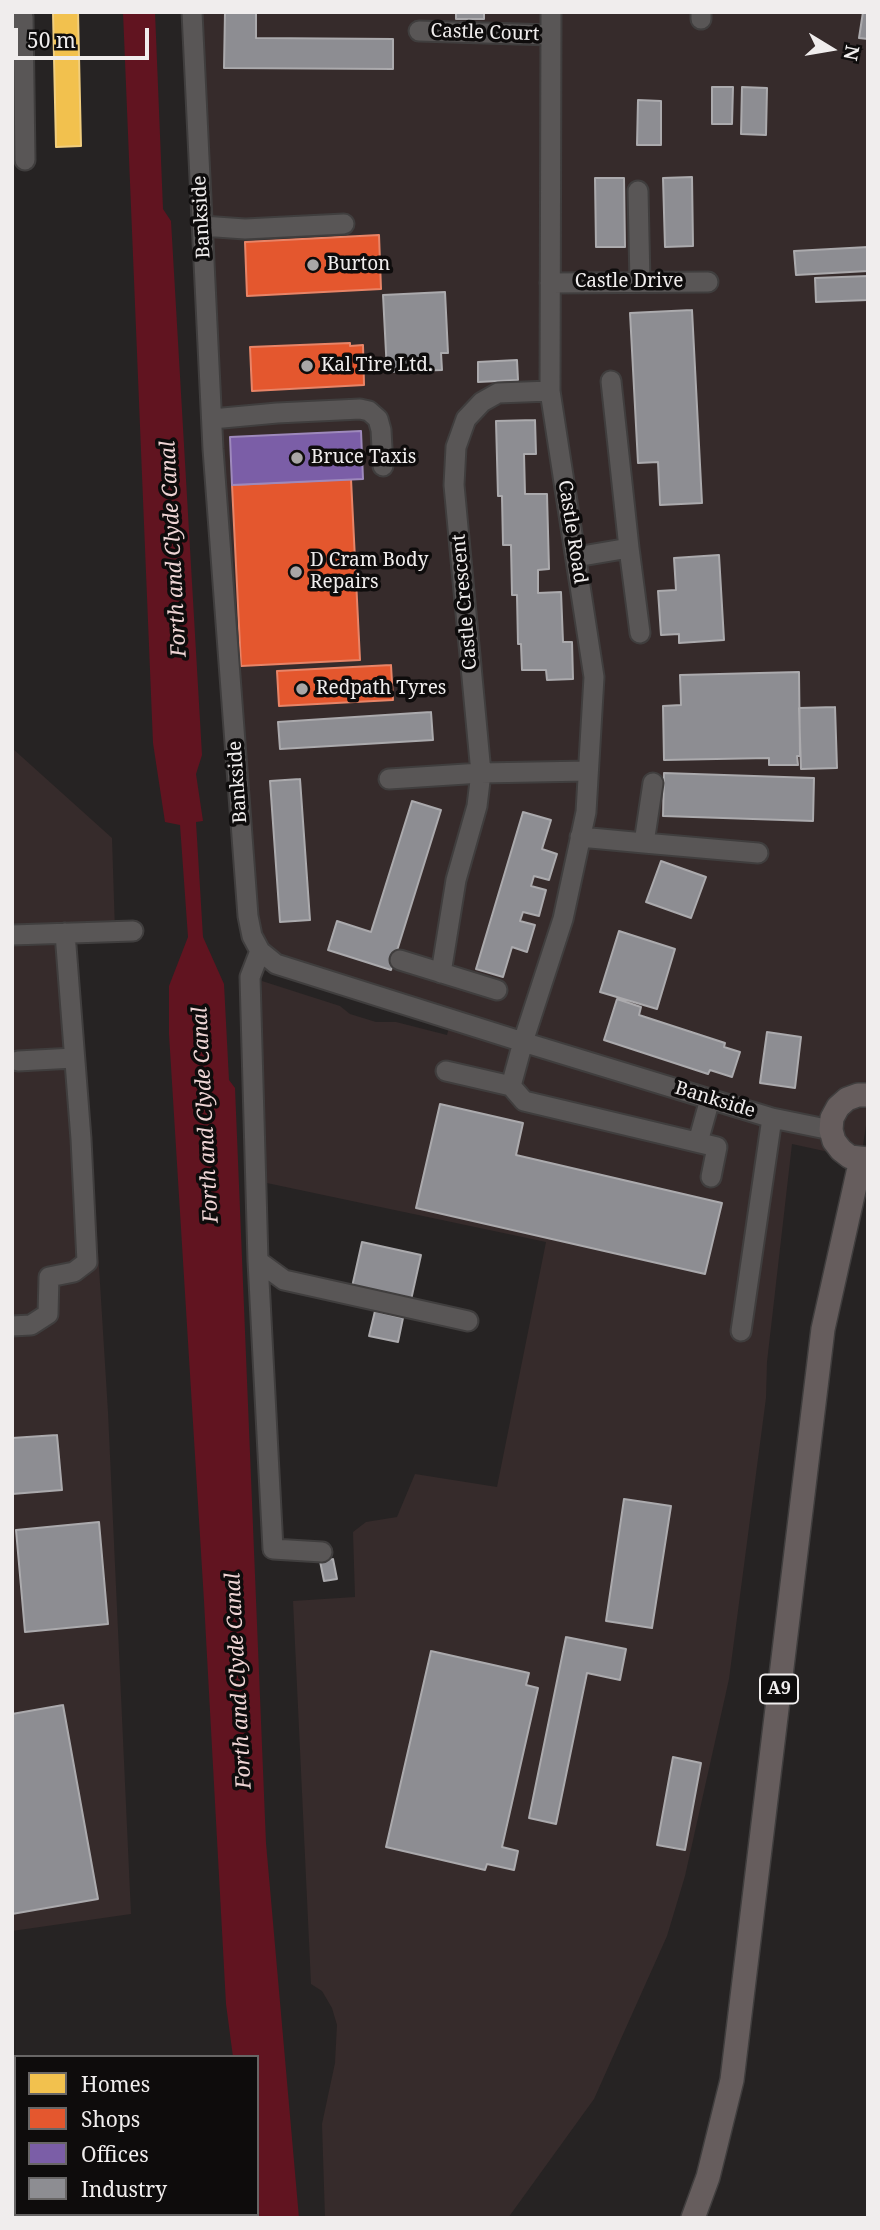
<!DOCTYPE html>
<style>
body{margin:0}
#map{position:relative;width:880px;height:2230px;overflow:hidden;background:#262323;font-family:"Noto Serif",serif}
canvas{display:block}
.frame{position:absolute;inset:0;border:14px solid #f0eded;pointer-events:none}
.legend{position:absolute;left:14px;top:2055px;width:245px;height:161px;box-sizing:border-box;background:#0e0c0c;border:2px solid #686666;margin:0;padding:9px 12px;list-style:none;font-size:21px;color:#f0eded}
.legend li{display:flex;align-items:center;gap:14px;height:35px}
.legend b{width:35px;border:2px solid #686666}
.north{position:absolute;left:796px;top:14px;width:70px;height:70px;-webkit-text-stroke:5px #0e0c0c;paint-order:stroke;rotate:101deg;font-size:19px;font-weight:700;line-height:28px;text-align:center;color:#f0eded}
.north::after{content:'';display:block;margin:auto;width:24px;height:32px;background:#f0eded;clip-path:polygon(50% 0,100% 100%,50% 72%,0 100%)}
.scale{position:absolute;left:14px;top:28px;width:135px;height:32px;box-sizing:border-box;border:4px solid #f0eded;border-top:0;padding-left:9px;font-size:21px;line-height:24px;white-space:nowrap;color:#f0eded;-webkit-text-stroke:5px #0e0c0c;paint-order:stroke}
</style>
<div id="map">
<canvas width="880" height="2230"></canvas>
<div class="frame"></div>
<ul class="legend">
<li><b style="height:19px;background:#f2c14e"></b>Homes</li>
<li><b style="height:19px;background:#e4572e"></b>Shops</li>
<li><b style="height:19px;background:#7b5ea7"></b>Offices</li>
<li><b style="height:19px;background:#8d8d92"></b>Industry</li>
</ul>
<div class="north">N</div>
<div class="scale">50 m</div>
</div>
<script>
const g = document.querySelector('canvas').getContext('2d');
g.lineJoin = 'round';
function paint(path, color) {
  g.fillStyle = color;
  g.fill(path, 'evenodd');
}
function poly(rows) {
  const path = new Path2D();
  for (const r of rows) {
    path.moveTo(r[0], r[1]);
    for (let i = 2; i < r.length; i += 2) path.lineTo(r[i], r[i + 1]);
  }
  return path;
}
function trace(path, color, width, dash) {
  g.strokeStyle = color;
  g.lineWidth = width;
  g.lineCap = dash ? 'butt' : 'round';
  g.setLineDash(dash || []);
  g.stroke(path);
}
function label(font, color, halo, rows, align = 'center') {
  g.font = font + ' "Noto Serif",serif';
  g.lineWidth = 7;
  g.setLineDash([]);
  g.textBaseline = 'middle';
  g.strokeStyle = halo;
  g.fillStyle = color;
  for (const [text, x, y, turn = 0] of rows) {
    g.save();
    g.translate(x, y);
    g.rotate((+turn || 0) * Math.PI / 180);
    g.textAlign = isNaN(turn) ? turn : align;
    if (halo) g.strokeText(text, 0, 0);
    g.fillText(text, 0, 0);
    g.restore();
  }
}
const built = poly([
 [192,12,868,12,868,1112,861,1159,792,1144,767,1362,766,1398,729,1679,685,1876,667,1936,594,2099,508,2218,325,2218,322,2124,335,2063,337,2025,332,2008,322,1991,311,1984,293,1601,355,1597,353,1532,366,1522,397,1517,415,1474,497,1487,546,1242,262,1182,262,981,340,1006,350,1014,376,1022,396,1022,447,1035,451,1020,276,964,252,935],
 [12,748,112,838,115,931,75,933,87,1074,108,1412,131,1914,12,1931]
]);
const water = poly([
 [123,12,155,12,163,209,171,221,202,755,196,774,203,821,196,822,203,937,224,984,229,1080,235,1088,266,1843,299,2218,253,2218,252,2214,257,2214,257,2057,233,2057,226,2004,204,1601,169,1034,169,986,188,937,180,825,165,822,153,743]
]);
const homes = poly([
 [53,12,78,12,81,146,56,147,53,12]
]);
const shops = poly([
 [379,235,381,289,247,296,245,242,379,235],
 [350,343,350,346,363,345,364,385,252,391,250,347,350,343],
 [351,479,360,660,241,666,232,485,351,479],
 [391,665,393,700,279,706,277,671,391,665]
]);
const offices = poly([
 [361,431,363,479,232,485,230,437,361,431]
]);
const industry = poly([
 [225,12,256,12,256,38,393,39,393,69,224,68,225,12],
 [456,12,484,12,484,19,456,19,456,12],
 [863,12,868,12,868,39,859,38,863,12],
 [712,87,733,87,732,124,712,124,712,87],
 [742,87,767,88,766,135,741,134,742,87],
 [638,100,661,101,661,145,637,145,638,100],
 [692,177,693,246,665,247,663,178,692,177],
 [595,178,624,178,625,247,596,247,595,178],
 [868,247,868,271,796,275,794,251,868,247],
 [868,276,868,300,816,302,815,278,868,276],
 [445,292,448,353,441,353,442,370,387,372,383,295,445,292],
 [692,310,702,503,660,505,658,462,638,463,630,313,692,310],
 [517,360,518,380,478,382,478,362,517,360],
 [535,420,536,454,524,454,525,494,547,494,549,569,538,570,538,593,561,592,563,642,572,642,573,679,547,680,546,670,522,670,521,644,518,644,517,595,512,595,511,545,503,545,502,496,498,496,496,421,535,420],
 [719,555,724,640,679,643,679,634,661,635,658,591,676,590,674,558,719,555],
 [799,672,800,756,797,756,798,765,769,765,769,758,664,760,663,706,681,705,680,675,799,672],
 [835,707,837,768,801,769,799,708,835,707],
 [431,712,433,740,280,749,278,722,431,712],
 [664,773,814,778,813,821,663,816,664,773],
 [300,779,310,920,280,922,270,781,300,779],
 [412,801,441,810,391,970,328,950,337,921,371,932,412,801],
 [523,812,551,820,542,849,557,854,549,880,534,876,531,886,546,890,539,916,523,912,520,921,535,925,527,952,512,947,503,977,476,969,523,812],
 [661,861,706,877,691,918,646,902,661,861],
 [619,931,675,949,657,1009,600,992,619,931],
 [617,999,641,1007,639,1015,725,1043,724,1047,740,1052,732,1077,710,1070,708,1074,604,1040,617,999],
 [767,1032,801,1037,795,1088,760,1083,767,1032],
 [440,1104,523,1123,516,1155,722,1203,705,1274,416,1208,440,1104],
 [362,1242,421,1255,411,1300,352,1287,362,1242],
 [375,1311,403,1318,398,1342,369,1336,375,1311],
 [57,1435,62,1490,12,1494,12,1438,57,1435],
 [624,1499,671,1506,652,1628,606,1621,624,1499],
 [99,1522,108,1624,25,1632,16,1530,99,1522],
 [333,1559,337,1579,324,1581,320,1561,333,1559],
 [566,1637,626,1649,620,1680,587,1673,556,1824,529,1818,566,1637],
 [431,1651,529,1673,526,1685,538,1688,502,1847,518,1851,514,1870,487,1864,485,1870,386,1847,431,1651],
 [63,1705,98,1899,12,1914,12,1714,63,1705],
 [673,1757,701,1763,685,1850,657,1845,673,1757]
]);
const minor = poly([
 [192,12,213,449,248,916,252,936,260,951,276,964,523,1042,772,1118,831,1130],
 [701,12,701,19],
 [12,17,23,17,25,160],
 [419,31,551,35],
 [638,191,640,282],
 [202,226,245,229,344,224],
 [550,283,708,282],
 [550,391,498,393,482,402,466,419,456,447,454,485,481,773,588,771],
 [212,419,277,413,360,409,369,411,378,419,381,430,383,466],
 [629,548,640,633],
 [576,557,629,548,611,381],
 [389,779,481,773,477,806,456,880,441,973],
 [580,837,644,843,653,783],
 [644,843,758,853],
 [12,935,133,931],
 [260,951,250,977,258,1261,284,1280,468,1321],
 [400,960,497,990],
 [18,1061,74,1058],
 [446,1071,511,1086,524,1101,717,1147,711,1177],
 [511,1086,523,1042,563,919,586,812,594,677,550,391,551,12],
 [698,1142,710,1099],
 [258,1261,273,1549,322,1552],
 [12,1326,31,1325,48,1314,49,1277,74,1272,87,1262,81,1139,65,933],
 [741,1331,772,1118]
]);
const major = poly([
 [868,1095,858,1095,847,1099,838,1107,832,1118,831,1130,834,1141,841,1150,850,1157,868,1159],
 [693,2218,708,2177,732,2080,823,1329,861,1159]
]);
const markers = [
 [313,265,7,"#a9a6a6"],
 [307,366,7,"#a9a6a6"],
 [297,458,7,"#a9a6a6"],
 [296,572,7,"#a9a6a6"],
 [302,689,7,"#a9a6a6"]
];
const shields = [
 [779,1689,38]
];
const shieldNames = [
 ["A9",779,1689]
];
const streetNames = [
 ["Castle Court",485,33,2],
 ["Bankside",202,217,-93],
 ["Castle Drive",629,282],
 ["Castle Road",572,532,81],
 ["Castle Crescent",465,602,-95],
 ["Bankside",238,782,-94],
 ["Bankside",715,1100,17]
];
const poiNames = [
 ["Burton",327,265],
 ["Kal Tire Ltd.",321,366],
 ["Bruce Taxis",311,458],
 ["D Cram Body",310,561],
 ["Repairs",310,583],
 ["Redpath Tyres",316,689]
];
const waterNames = [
 ["Forth and Clyde Canal",174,549,-93],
 ["Forth and Clyde Canal",206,1115,-93],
 ["Forth and Clyde Canal",239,1681,-93]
];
paint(built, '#362b2b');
paint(water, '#611420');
paint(homes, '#f2c14e');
trace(homes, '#f1ce7e', 2);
paint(shops, '#e4572e');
trace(shops, '#e88467', 2);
paint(offices, '#7b5ea7');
trace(offices, '#9e89bc', 2);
paint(industry, '#8d8d92');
trace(industry, '#abaaad', 2);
trace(minor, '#403e3e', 23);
trace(major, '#403e3e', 26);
trace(minor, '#595656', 19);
trace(major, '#665d5d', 23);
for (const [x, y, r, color] of markers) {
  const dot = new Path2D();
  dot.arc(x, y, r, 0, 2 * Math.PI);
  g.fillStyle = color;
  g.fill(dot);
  trace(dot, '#0e0c0c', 2.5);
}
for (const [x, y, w] of shields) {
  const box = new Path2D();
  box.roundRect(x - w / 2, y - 14.5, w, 29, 5);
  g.fillStyle = '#0e0c0c';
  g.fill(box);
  trace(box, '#f0eded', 2);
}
label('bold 18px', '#f0eded', null, shieldNames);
label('19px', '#f0eded', '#0e0c0c', streetNames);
label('19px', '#f0eded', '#0e0c0c', poiNames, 'left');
label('italic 21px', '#efd5d5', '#0e0c0c', waterNames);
</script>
